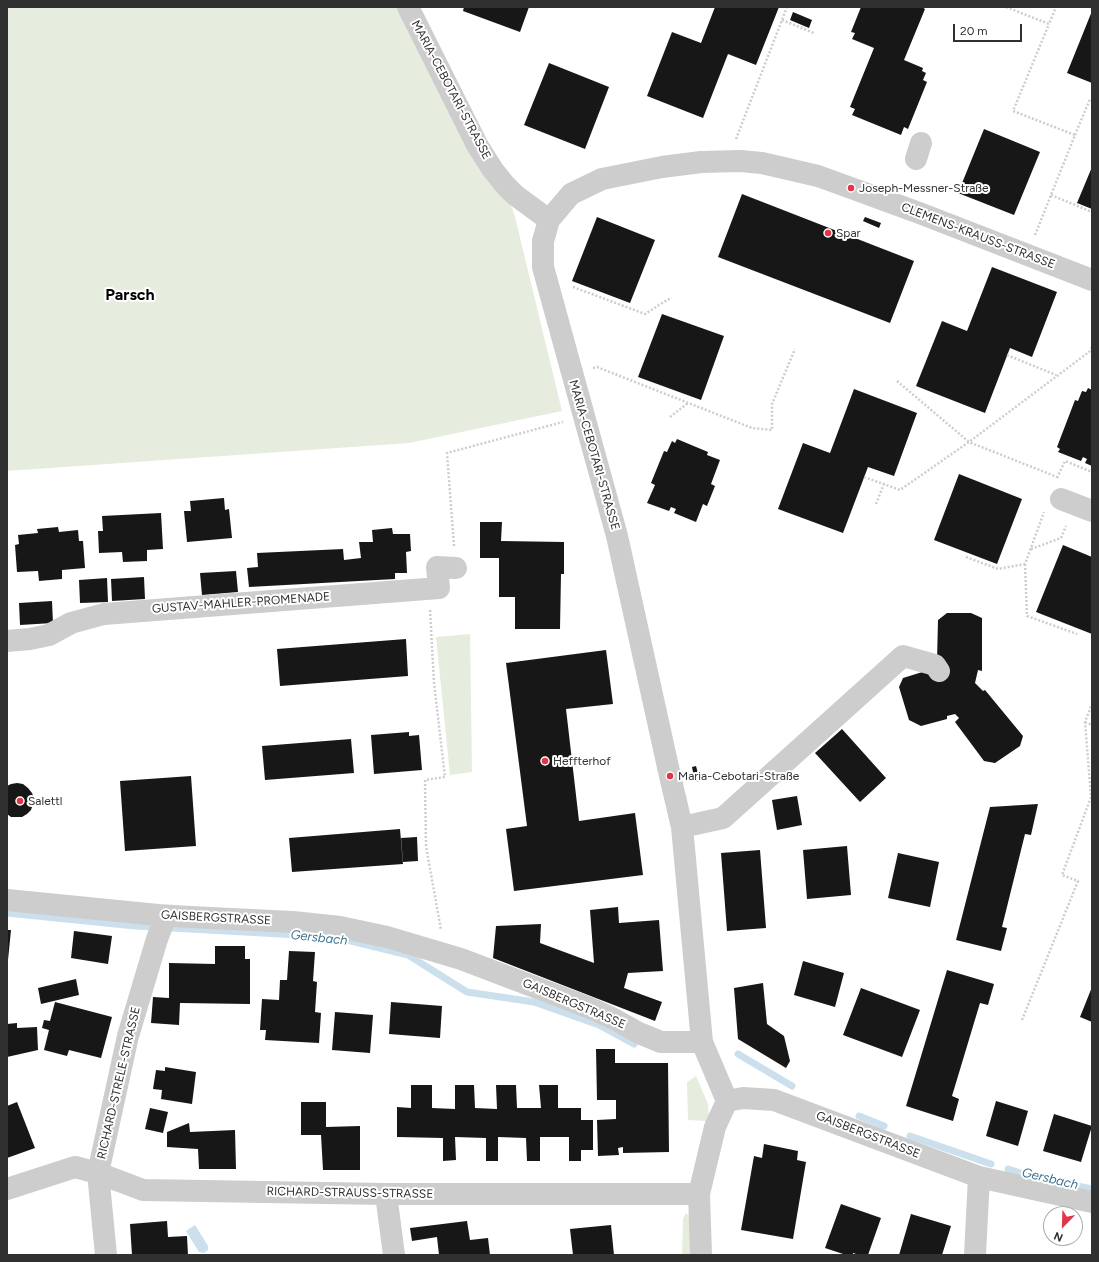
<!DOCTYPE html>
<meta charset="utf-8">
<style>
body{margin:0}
#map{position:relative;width:1099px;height:1262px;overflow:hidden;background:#fff;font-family:Figtree,sans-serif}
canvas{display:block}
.frame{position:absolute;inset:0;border:8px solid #303030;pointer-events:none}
.north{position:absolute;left:1043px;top:1206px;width:40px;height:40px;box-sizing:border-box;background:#fff;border:1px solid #acacac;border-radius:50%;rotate:203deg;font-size:11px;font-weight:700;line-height:16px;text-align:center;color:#303030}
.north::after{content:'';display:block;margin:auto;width:14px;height:18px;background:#e33548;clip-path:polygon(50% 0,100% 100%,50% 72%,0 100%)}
.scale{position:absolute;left:953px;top:24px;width:69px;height:18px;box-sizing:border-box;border:2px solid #303030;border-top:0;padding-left:5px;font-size:12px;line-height:14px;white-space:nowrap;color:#303030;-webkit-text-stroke:3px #fff;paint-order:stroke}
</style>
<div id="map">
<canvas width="1099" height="1262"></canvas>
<div class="frame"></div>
<div class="north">N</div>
<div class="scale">20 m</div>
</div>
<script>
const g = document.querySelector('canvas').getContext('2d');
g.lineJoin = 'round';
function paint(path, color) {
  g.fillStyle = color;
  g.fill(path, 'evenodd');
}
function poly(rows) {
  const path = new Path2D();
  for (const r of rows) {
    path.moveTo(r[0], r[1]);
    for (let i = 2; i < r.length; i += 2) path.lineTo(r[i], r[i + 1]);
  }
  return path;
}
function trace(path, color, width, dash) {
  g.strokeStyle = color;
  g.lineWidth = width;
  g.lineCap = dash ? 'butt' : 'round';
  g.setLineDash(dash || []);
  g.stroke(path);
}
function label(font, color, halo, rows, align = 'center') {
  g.font = font + ' Figtree,sans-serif';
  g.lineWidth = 4;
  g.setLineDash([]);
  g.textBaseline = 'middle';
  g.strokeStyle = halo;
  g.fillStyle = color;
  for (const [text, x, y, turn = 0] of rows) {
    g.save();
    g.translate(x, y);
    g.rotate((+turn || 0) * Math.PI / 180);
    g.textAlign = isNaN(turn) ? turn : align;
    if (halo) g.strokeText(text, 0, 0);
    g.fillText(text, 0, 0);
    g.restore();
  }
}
const green = poly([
 [7,7,419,7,492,149,515,217,562,411,409,443,7,471],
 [470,634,472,772,450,775,436,637],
 [696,1076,708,1104,709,1118,706,1121,688,1120,687,1082],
 [686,1213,690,1217,691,1252,689,1255,682,1255,683,1219]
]);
const water = poly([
 [195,1225,208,1246,208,1250,204,1253,199,1252,186,1231]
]);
const stream = poly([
 [7,913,135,926,335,937,408,955,467,992,534,1002,599,1025,634,1044],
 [738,1054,792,1086],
 [859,1116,884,1126],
 [910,1136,991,1164],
 [1008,1169,1033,1177,1092,1189]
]);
const building = poly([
 [464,7,529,7,520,32,463,11],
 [715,7,779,7,756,65,728,54,703,118,647,96,672,32,701,43],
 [861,7,922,7,925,9,904,60,923,68,922,71,926,73,923,80,927,82,908,129,904,127,901,135,852,115,855,109,850,107,874,48,852,39,855,33,851,32],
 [1092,11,1092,83,1067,73],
 [793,12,812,20,809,28,790,20],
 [549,63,609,87,585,149,524,125],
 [984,129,1040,152,1014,215,958,193],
 [1092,167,1092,209,1077,203],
 [742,194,914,261,890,323,718,257],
 [597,217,655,240,630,303,572,281],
 [865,217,881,223,879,228,863,221],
 [992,267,1057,292,1032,357,1010,348,985,413,916,386,942,321,967,331],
 [662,314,724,336,701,400,638,377],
 [1088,388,1092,390,1092,466,1085,463,1087,459,1083,457,1081,461,1058,452,1060,449,1057,447,1075,400,1078,401,1082,391,1086,392],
 [854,389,917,413,894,476,868,467,843,533,778,509,803,443,830,453],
 [677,439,708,452,707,455,720,460,711,484,715,486,707,506,703,504,696,522,674,513,676,509,671,507,669,511,647,503,655,485,651,483,664,451,667,452,672,441,675,443],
 [959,474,1022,499,997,564,934,540],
 [224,498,225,510,229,509,232,538,187,542,184,511,191,511,190,501],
 [161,513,163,549,147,550,147,561,123,562,122,552,99,553,98,531,103,531,102,516],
 [480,522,502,522,501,541,564,542,564,574,561,574,560,629,515,629,515,597,499,597,499,558,480,558],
 [58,527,59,532,78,530,79,541,83,541,85,568,62,570,62,579,39,581,38,571,17,572,15,545,19,544,18,535,38,533,37,529],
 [392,528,393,534,410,534,411,551,406,552,407,573,395,573,395,579,249,587,247,568,258,567,257,553,343,549,344,560,361,558,359,542,373,542,372,530],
 [1063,545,1092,557,1092,634,1036,612],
 [236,571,238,592,202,595,200,573],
 [144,577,145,599,112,601,111,579],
 [107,578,108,602,80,603,79,580],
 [52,601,53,623,20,625,19,603],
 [947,613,971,613,982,618,982,671,978,670,975,683,983,691,985,690,1023,736,1020,746,995,763,984,761,955,722,959,718,955,714,947,716,947,719,921,726,909,720,899,687,903,678,932,669,937,661,938,620],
 [406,639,408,676,280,686,277,649],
 [606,650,613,704,566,709,579,821,635,813,643,875,514,891,506,829,527,826,506,663],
 [842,729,886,778,860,802,815,753],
 [409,732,409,736,419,735,422,770,374,774,371,735],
 [351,739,354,773,265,780,262,746],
 [696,766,700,781,695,782,692,767],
 [191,776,196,846,125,851,120,781],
 [17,783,23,784,28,788,32,793,34,798,33,804,31,810,27,814,22,817,11,817,7,814,7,786,11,784],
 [797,796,802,825,777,830,772,800],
 [1038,804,1031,835,1025,834,1002,927,1007,928,1001,951,956,940,990,807],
 [400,829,403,864,292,872,289,838],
 [417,837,418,861,403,862,401,838],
 [847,846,851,895,807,899,803,850],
 [760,850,766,928,727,931,721,853],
 [898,853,939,862,930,907,888,898],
 [618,907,619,923,659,920,663,971,628,973,624,988,662,1002,655,1021,493,958,496,926,541,924,540,943,594,963,590,910],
 [7,930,11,930,8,960,7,960],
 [74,931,112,936,108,964,71,958],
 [215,946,245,946,245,959,250,959,250,1004,180,1003,179,1025,151,1023,153,997,169,998,169,963,215,964],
 [289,951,315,952,313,981,317,982,315,1012,321,1013,319,1043,265,1040,266,1030,260,1030,262,999,279,1000,280,980,287,980],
 [803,961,844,973,835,1007,794,995],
 [947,970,994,984,988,1005,980,1003,952,1096,959,1099,953,1121,906,1106],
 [76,979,79,995,41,1004,38,988],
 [763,983,767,1024,784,1036,790,1061,786,1068,738,1039,734,988],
 [1092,987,1092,1022,1080,1017],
 [861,988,920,1010,902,1057,843,1035],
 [55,1002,112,1017,101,1058,69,1050,67,1056,44,1050,49,1030,42,1028,44,1020,50,1021],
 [391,1002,442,1006,440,1038,389,1034],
 [335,1012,373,1015,370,1053,332,1050],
 [17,1023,17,1028,37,1027,38,1050,7,1057,7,1024],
 [596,1049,615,1049,615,1063,668,1063,669,1152,623,1153,623,1147,618,1148,619,1155,598,1156,597,1120,616,1119,616,1100,597,1100],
 [165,1067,196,1072,192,1104,161,1099,162,1090,153,1089,156,1070,165,1071],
 [411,1085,432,1085,432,1108,455,1109,455,1085,474,1085,475,1108,497,1109,496,1085,516,1085,517,1108,541,1108,539,1085,558,1085,558,1108,581,1108,581,1120,593,1120,593,1150,581,1150,581,1161,569,1161,569,1137,540,1137,540,1161,527,1161,526,1138,498,1137,498,1161,486,1161,486,1138,455,1137,456,1160,443,1161,443,1138,397,1137,397,1107,411,1108],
 [996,1101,1028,1111,1018,1146,986,1136],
 [17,1102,35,1148,7,1158,7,1106],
 [301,1102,326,1102,326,1127,360,1126,360,1170,323,1170,321,1135,301,1135],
 [150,1108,168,1112,163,1133,145,1129],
 [1054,1114,1092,1126,1081,1162,1043,1151],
 [189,1123,190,1132,235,1130,236,1169,199,1169,198,1149,167,1147,167,1132],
 [764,1144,798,1151,797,1160,806,1162,793,1239,741,1230,754,1156,762,1158],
 [841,1204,881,1218,868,1255,859,1255,853,1253,853,1255,846,1255,825,1248],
 [911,1214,951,1226,942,1255,899,1255],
 [167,1221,168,1237,187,1236,188,1255,132,1255,130,1224],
 [467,1221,470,1240,488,1238,490,1255,439,1255,437,1237,412,1241,410,1228],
 [611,1225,614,1255,573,1255,570,1229]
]);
const path = poly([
 [1006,7,1049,24,1056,7],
 [782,20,814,33],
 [1075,135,1090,99,1092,100],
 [736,139,787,7],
 [1051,195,1092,212],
 [1035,235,1075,135,1013,111,1049,24],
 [573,287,645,314,667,300,672,298],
 [1007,355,1056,375],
 [593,368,597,367,752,428,772,430,772,404,795,349],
 [897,381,969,442,1057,477],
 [670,417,688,403],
 [864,477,900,490,969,442,1089,352,1092,347],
 [1057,478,1065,461,1092,472],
 [876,504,884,484],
 [454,546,447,453,563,422],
 [1031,549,1061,538,1066,526],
 [966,557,998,569,1025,564,1044,512],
 [1025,564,1027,616,1077,634],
 [430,610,434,683,445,777,425,780,426,846,441,930],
 [1085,722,1092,725],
 [1022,1020,1078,881,1062,875,1091,797,1085,722,1092,704]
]);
const minor = poly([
 [408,7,477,145,493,170,505,185,515,195,549,220],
 [916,159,921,143],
 [1061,499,1092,511],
 [7,641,30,639,49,635,71,623,104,614,439,588,437,567,456,568],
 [682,827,723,818,903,656,935,665,939,671],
 [7,900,158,915,190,917,293,922,340,927,387,937,461,959,590,1008,612,1018,639,1033,661,1042,702,1042],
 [727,1101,702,1042,682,827,670,776,617,536,543,267,543,241,549,220,571,194,602,179,662,167,701,162,740,161,762,163,818,176,851,188,922,214,1092,280],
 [727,1101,743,1098,774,1100,979,1177,1092,1202],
 [7,1189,75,1167,98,1173,143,1190,386,1194,699,1194],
 [386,1194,394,1255],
 [106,1255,98,1173,128,1036,157,939,166,916],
 [701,1255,699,1194,715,1127,727,1101],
 [975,1255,979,1177]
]);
const markers = [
 [851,188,4,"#e33548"],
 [828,233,4,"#e33548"],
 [545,761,4,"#e33548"],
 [670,776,4,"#e33548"],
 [20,801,4,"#e33548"]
];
const streetNames = [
 ["MARIA-CEBOTARI-STRASSE",451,90,62],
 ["CLEMENS-KRAUSS-STRASSE",978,236,21],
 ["MARIA-CEBOTARI-STRASSE",594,455,74],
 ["GUSTAV-MAHLER-PROMENADE",241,603,-4],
 ["GAISBERGSTRASSE",216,918,3],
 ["GAISBERGSTRASSE",574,1004,23],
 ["RICHARD-STRELE-STRASSE",119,1083,-77],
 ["GAISBERGSTRASSE",868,1135,21],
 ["RICHARD-STRAUSS-STRASSE",350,1193,1]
];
const poiNames = [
 ["Joseph-Messner-Straße",859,188],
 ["Spar",836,233],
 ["Heffterhof",553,761],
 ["Maria-Cebotari-Straße",678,776],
 ["Salettl",28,801]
];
const waterNames = [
 ["Gersbach",319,938,6],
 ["Gersbach",1050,1179,13]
];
const districtNames = [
 ["Parsch",130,295]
];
paint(green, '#e6edde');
paint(water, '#cbe0ec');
trace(stream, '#cbe0ec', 7);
paint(building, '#171717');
trace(path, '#cdcdcd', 2.5, [2, 2]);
trace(minor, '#cdcdcd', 22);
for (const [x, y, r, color] of markers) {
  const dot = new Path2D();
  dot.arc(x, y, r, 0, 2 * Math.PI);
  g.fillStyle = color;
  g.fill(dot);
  trace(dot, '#fff', 1.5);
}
label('12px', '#303030', '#fff', streetNames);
label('12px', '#303030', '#fff', poiNames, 'left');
label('italic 13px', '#3e7492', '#fff', waterNames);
label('bold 16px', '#000', '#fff', districtNames);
</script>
